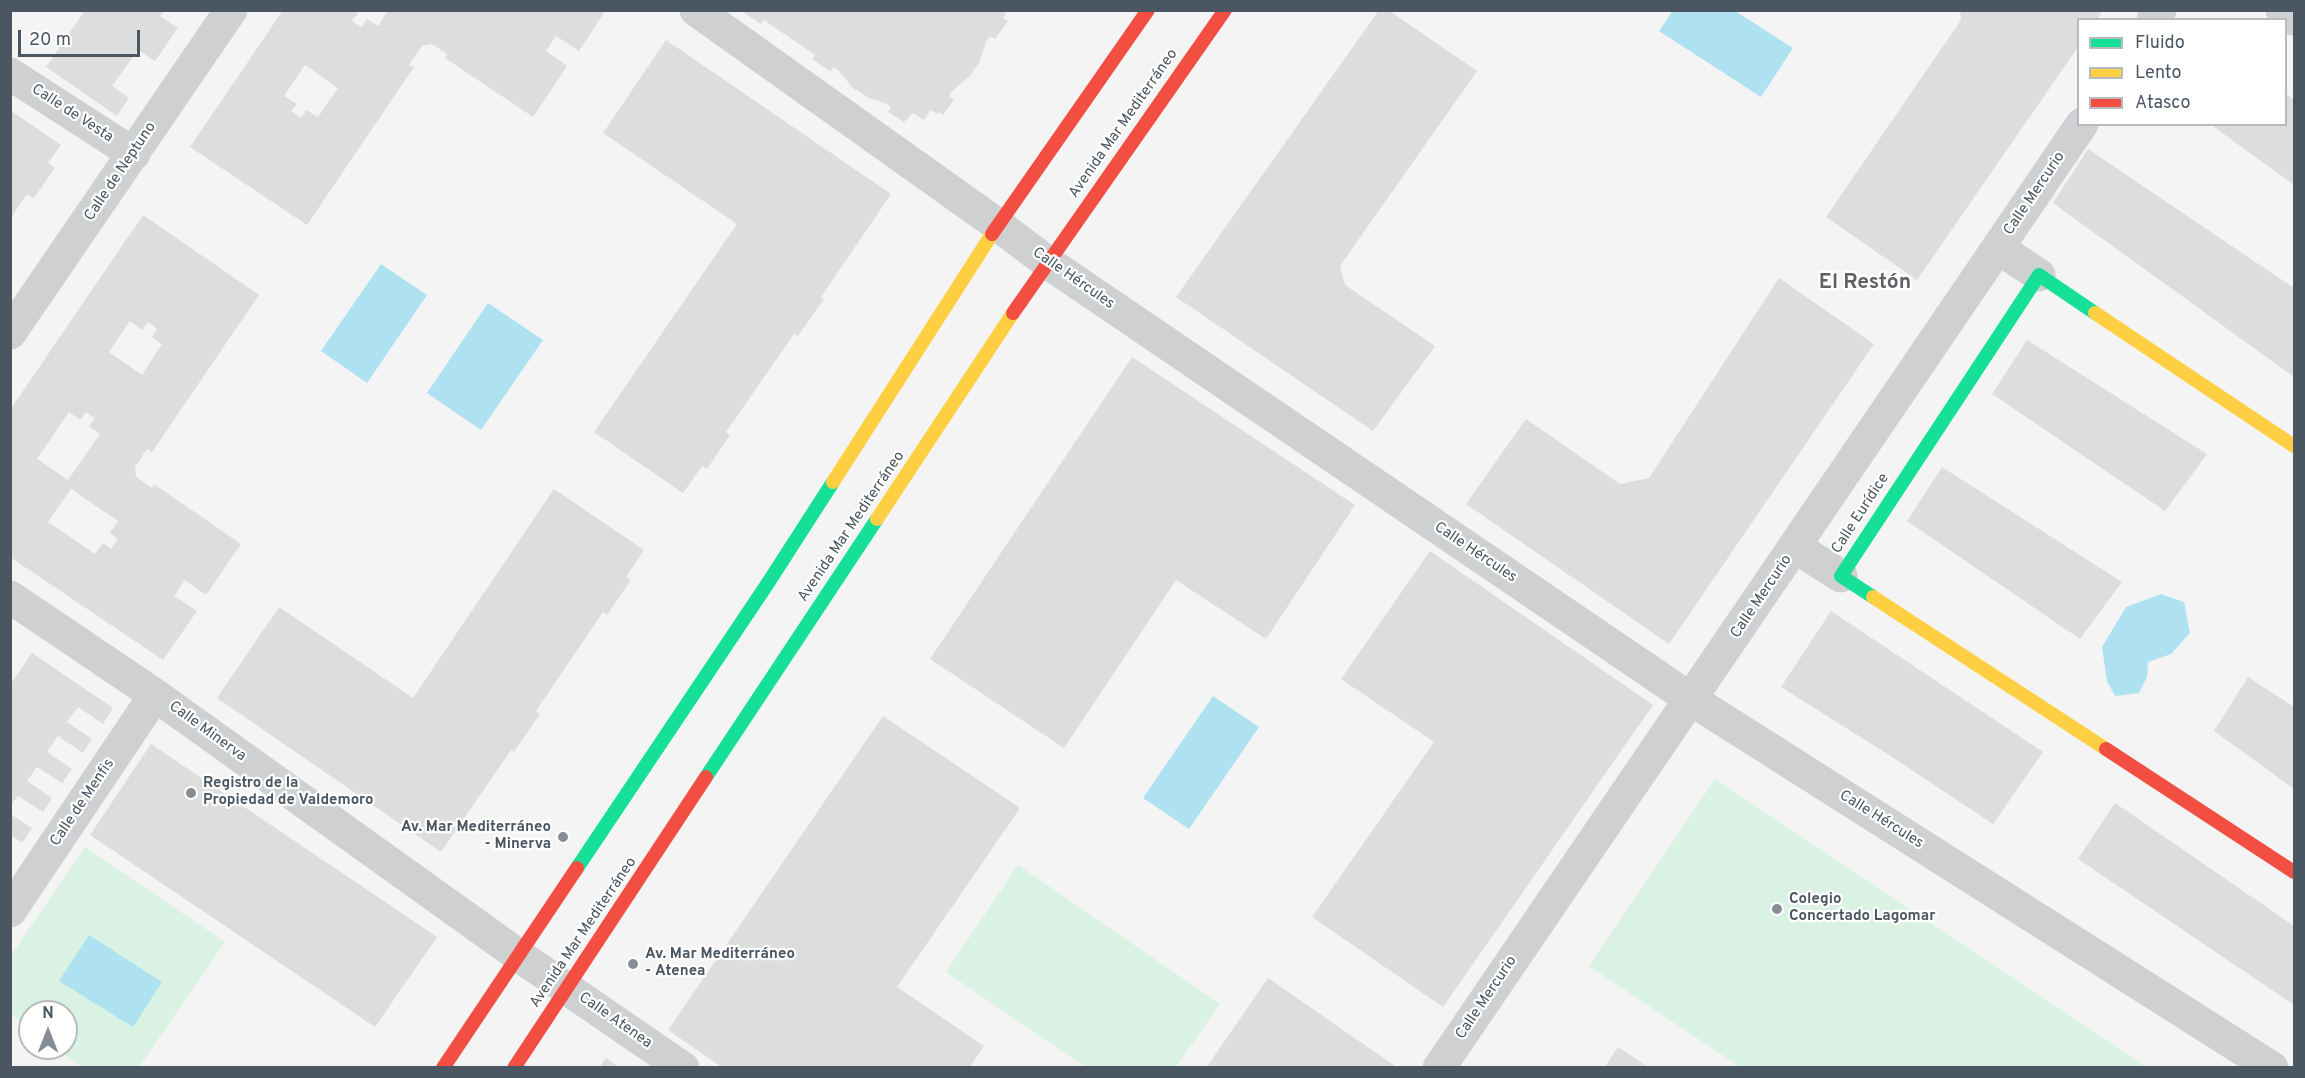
<!DOCTYPE html>
<meta charset="utf-8">
<style>
body{margin:0}
#map{position:relative;width:2305px;height:1078px;overflow:hidden;background:#f4f4f4;font-family:Overpass,sans-serif}
canvas{display:block}
.frame{position:absolute;inset:0;border:12px solid #4a5661;pointer-events:none}
.legend{position:absolute;left:2077px;top:18px;width:210px;height:108px;box-sizing:border-box;background:#fff;border:2px solid #b7bbc0;margin:0;padding:8px 10px;list-style:none;font-size:18px;color:#4a5661}
.legend li{display:flex;align-items:center;gap:12px;height:30px}
.legend b{width:30px;border:2px solid #b7bbc0}
.north{position:absolute;left:18px;top:1000px;width:60px;height:60px;box-sizing:border-box;background:#fff;border:2px solid #b7bbc0;border-radius:50%;rotate:0deg;font-size:16px;font-weight:700;line-height:24px;text-align:center;color:#4a5661}
.north::after{content:'';display:block;margin:auto;width:21px;height:27px;background:#868d94;clip-path:polygon(50% 0,100% 100%,50% 72%,0 100%)}
.scale{position:absolute;left:18px;top:30px;width:122px;height:27px;box-sizing:border-box;border:3px solid #4a5661;border-top:0;padding-left:8px;font-size:18px;line-height:21px;white-space:nowrap;color:#4a5661;-webkit-text-stroke:4px #fff;paint-order:stroke}
</style>
<div id="map">
<canvas width="2305" height="1078"></canvas>
<div class="frame"></div>
<ul class="legend">
<li><b style="height:8px;background:#16e098"></b>Fluido</li>
<li><b style="height:8px;background:#ffcf43"></b>Lento</li>
<li><b style="height:8px;background:#f24e42"></b>Atasco</li>
</ul>
<div class="north">N</div>
<div class="scale">20 m</div>
</div>
<script>
const g = document.querySelector('canvas').getContext('2d');
g.lineJoin = 'round';
function paint(path, color) {
  g.fillStyle = color;
  g.fill(path, 'evenodd');
}
function poly(rows) {
  const path = new Path2D();
  for (const r of rows) {
    path.moveTo(r[0], r[1]);
    for (let i = 2; i < r.length; i += 2) path.lineTo(r[i], r[i + 1]);
  }
  return path;
}
function trace(path, color, width, dash) {
  g.strokeStyle = color;
  g.lineWidth = width;
  g.lineCap = dash ? 'butt' : 'round';
  g.setLineDash(dash || []);
  g.stroke(path);
}
function label(font, color, halo, rows, align = 'center') {
  g.font = font + ' Overpass,sans-serif';
  g.lineWidth = 4.5;
  g.setLineDash([]);
  g.textBaseline = 'middle';
  g.strokeStyle = halo;
  g.fillStyle = color;
  for (const [text, x, y, turn = 0] of rows) {
    g.save();
    g.translate(x, y);
    g.rotate((+turn || 0) * Math.PI / 180);
    g.textAlign = isNaN(turn) ? turn : align;
    if (halo) g.strokeText(text, 0, 0);
    g.fillText(text, 0, 0);
    g.restore();
  }
}
const green = poly([
 [1715,779,2147,1067,1740,1067,1589,966],
 [85,847,225,942,139,1067,82,1067,56,1048,66,1048,66,1012,30,1012,30,1029,11,1014,11,955],
 [1018,865,1220,1004,1176,1067,1085,1067,946,972]
]);
const water = poly([
 [1673,10,1735,11,1793,48,1761,97,1659,31],
 [381,264,427,295,367,383,321,351],
 [488,303,543,340,481,430,427,393],
 [2161,594,2184,602,2190,633,2171,654,2148,662,2147,677,2139,693,2115,696,2107,681,2102,647,2126,607],
 [1213,696,1259,727,1189,829,1143,798],
 [89,935,162,982,133,1027,59,981]
]);
const building = poly([
 [85,10,164,10,160,16,178,28,155,61,138,50,112,86,129,98,117,116,46,67],
 [283,10,354,10,358,13,352,21,362,27,367,19,378,26,388,10,606,10,579,51,556,36,546,51,567,66,533,117,445,58,447,54,432,44,422,46,409,65,414,67,307,225,190,147],
 [305,65,338,88,318,117,306,110,301,118,291,111,297,104,284,96],
 [740,10,1008,10,1003,18,1008,21,995,39,990,36,986,42,980,61,970,76,952,91,949,96,954,100,943,115,938,112,937,114,930,110,924,120,913,113,904,122,888,112,891,107,887,104,869,98,853,88,838,70,833,67,830,71,812,59,815,55,764,20,761,24],
 [1379,10,1388,10,1477,71,1340,266,1345,285,1435,346,1373,431,1176,297],
 [1960,10,2103,10,2097,20,2078,20,2078,47,1917,280,1826,217,1961,20],
 [666,40,891,194,821,297,824,299,798,336,794,334,726,432,730,435,707,469,702,466,683,493,594,432,737,224,603,133],
 [2286,94,2294,100,2294,185,2210,124,2286,124],
 [10,110,61,145,48,163,55,168,34,198,27,194,10,219],
 [2088,149,2294,288,2294,377,2053,203],
 [143,215,259,295,152,452,147,449,135,467,136,477,152,488,154,484,241,544,206,595,185,580,174,596,197,611,163,660,10,557,10,410],
 [130,321,142,330,148,322,157,329,152,337,162,344,142,375,109,352],
 [69,412,80,420,86,412,95,418,89,426,100,434,68,480,37,459],
 [71,489,118,521,110,533,118,539,111,549,103,543,95,554,48,522],
 [1779,278,1874,344,1669,644,1466,504,1526,419,1620,484,1649,478],
 [2027,340,2207,454,2165,511,1992,394],
 [1132,357,1355,505,1266,639,1176,580,1064,748,930,659],
 [1942,467,2122,582,2080,639,1907,521],
 [554,489,644,550,626,577,631,580,607,615,603,612,536,711,540,714,514,752,511,750,441,852,217,698,279,607,413,698],
 [1430,551,1653,705,1443,1007,1312,917,1434,742,1341,679],
 [1831,611,2043,752,1993,824,1889,755,1781,687],
 [32,653,113,708,103,724,78,707,67,722,92,739,83,753,58,736,54,742,47,752,72,769,62,783,37,767,27,781,52,798,43,812,18,796,10,805,10,685],
 [2248,677,2294,707,2294,789,2214,731],
 [883,716,1020,808,897,987,984,1046,969,1068,723,1068,668,1030],
 [151,744,437,937,375,1027,90,835],
 [2115,803,2294,926,2294,1005,2078,859],
 [10,814,32,828,22,843,10,834],
 [1268,978,1398,1068,1206,1068],
 [1618,1047,1650,1068,1604,1068],
 [606,1058,620,1068,599,1068]
]);
const street = poly([
 [696,10,998,225,1047,262,1692,700,2272,1068],
 [2282,10,2294,19],
 [2153,20,2160,10],
 [10,74,134,154],
 [1998,248,2039,275],
 [10,333,231,10],
 [1795,547,1841,576],
 [10,597,155,695,518,955,683,1068],
 [10,911,155,695],
 [1439,1068,2082,124]
]);
const fast = poly([
 [1873,597,1841,576,2039,275,2095,313],
 [706,777,877,519],
 [577,868,768,583,833,482]
]);
const slow = poly([
 [2095,313,2294,446],
 [833,482,992,234],
 [877,519,1013,313],
 [1873,597,2106,749]
]);
const jam = poly([
 [992,234,1148,10],
 [1013,313,1225,10],
 [2106,749,2294,872],
 [443,1068,577,868],
 [514,1068,706,777]
]);
const markers = [
 [191,793,6,"#868d94"],
 [563,837,6,"#868d94"],
 [1777,909,6,"#868d94"],
 [633,964,6,"#868d94"]
];
const streetNames = [
 ["Calle de Vesta",72,114,33],
 ["Avenida Mar Mediterráneo",1124,124,-55],
 ["Calle de Neptuno",121,172,-56],
 ["Calle Mercurio",2035,194,-56],
 ["Calle Hércules",1073,279,35],
 ["Calle Eurídice",1861,514,-57],
 ["Avenida Mar Mediterráneo",852,527,-56],
 ["Calle Hércules",1475,553,34],
 ["Calle Mercurio",1762,597,-56],
 ["Calle Minerva",207,732,36],
 ["Calle de Menfis",83,803,-56],
 ["Calle Hércules",1881,820,32],
 ["Avenida Mar Mediterráneo",584,933,-56],
 ["Calle Mercurio",1487,998,-56],
 ["Calle Atenea",615,1021,35]
];
const poiNames = [
 ["Registro de la",203,784],
 ["Propiedad de Valdemoro",203,801],
 ["Av. Mar Mediterráneo",551,828,"right"],
 ["- Minerva",551,845,"right"],
 ["Colegio",1789,900],
 ["Concertado Lagomar",1789,917],
 ["Av. Mar Mediterráneo",645,955],
 ["- Atenea",645,972]
];
const districtNames = [
 ["El Restón",1865,284]
];
paint(green, '#d9f2e3');
paint(water, '#aee2f0');
paint(building, '#ddddde');
trace(street, '#ced0d2', 33);
trace(fast, '#16e098', 14);
trace(slow, '#ffcf43', 14);
trace(jam, '#f24e42', 14);
for (const [x, y, r, color] of markers) {
  const dot = new Path2D();
  dot.arc(x, y, r, 0, 2 * Math.PI);
  g.fillStyle = color;
  g.fill(dot);
  trace(dot, '#fff', 2);
}
label('15px', '#4a5661', '#fff', streetNames);
label('bold 15px', '#4a5661', '#fff', poiNames, 'left');
label('bold 21px', '#5f6368', '#fff', districtNames);
</script>
